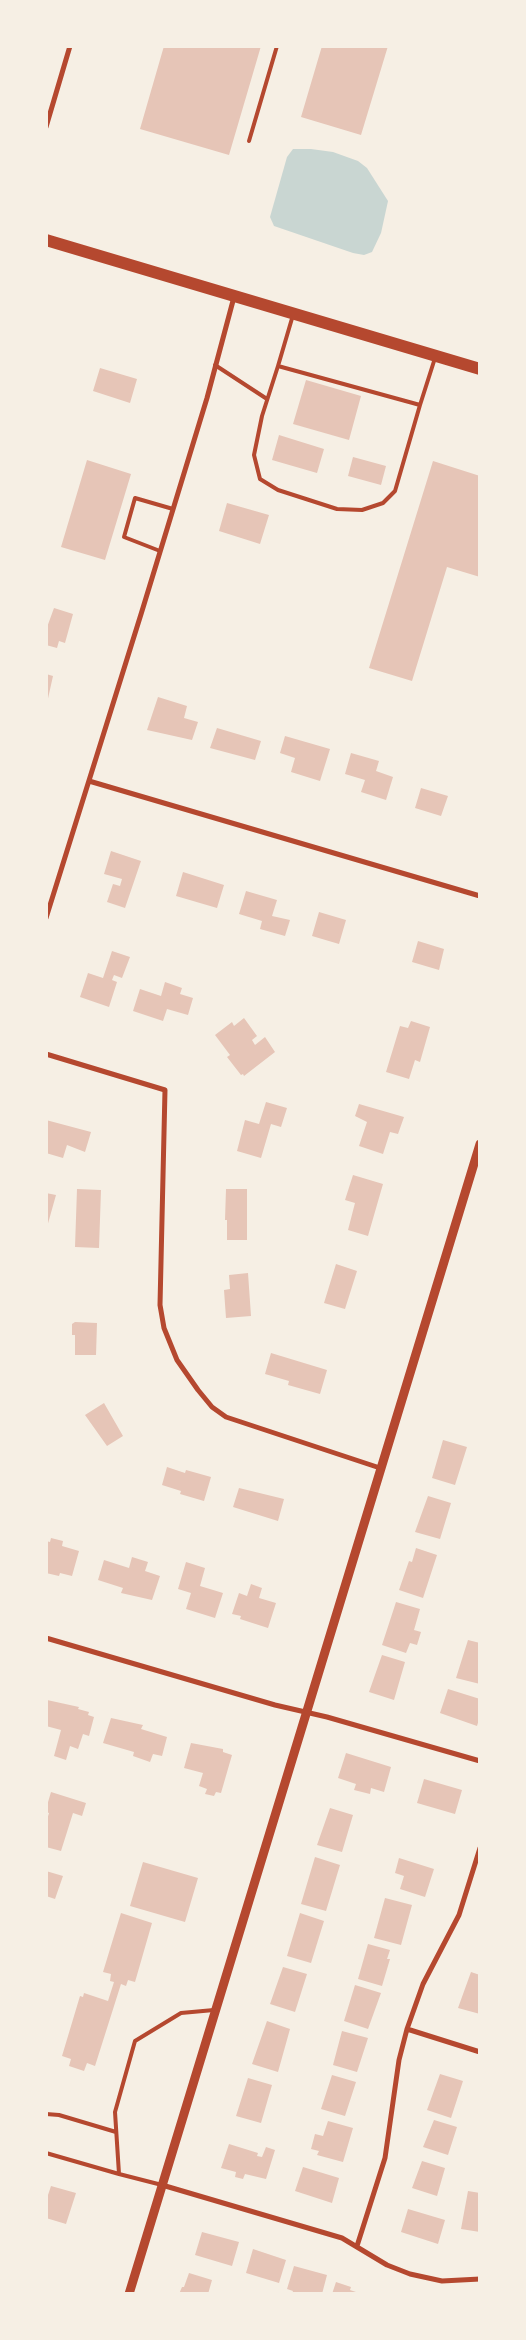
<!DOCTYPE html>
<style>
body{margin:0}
#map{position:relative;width:526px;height:2340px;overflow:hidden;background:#f6efe4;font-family:"Fira Sans Condensed",sans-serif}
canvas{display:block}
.frame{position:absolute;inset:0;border:48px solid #f6efe4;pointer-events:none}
</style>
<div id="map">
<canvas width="526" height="2340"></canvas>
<div class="frame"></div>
</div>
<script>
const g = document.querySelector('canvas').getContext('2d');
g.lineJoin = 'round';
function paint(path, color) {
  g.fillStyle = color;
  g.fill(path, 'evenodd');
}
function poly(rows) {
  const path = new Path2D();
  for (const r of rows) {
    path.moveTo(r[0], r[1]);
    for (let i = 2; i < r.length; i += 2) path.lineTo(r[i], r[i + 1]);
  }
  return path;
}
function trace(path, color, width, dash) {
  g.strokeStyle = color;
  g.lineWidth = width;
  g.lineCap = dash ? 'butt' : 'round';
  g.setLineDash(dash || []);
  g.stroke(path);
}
const water = poly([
 [293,149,311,149,333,152,358,161,367,168,388,201,381,233,372,252,364,255,353,253,274,226,270,217,287,157]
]);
const building = poly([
 [164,46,261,46,229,155,140,129],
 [322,46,388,46,361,135,301,117],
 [100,368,137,379,130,403,93,391],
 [306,380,361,396,349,440,293,424],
 [279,435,324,449,317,473,272,460],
 [353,457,386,466,381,485,348,476],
 [87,460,131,474,105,560,61,547],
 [433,461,480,476,480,577,447,567,412,681,369,668],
 [227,503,269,515,260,544,219,531],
 [54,608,73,614,65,643,59,641,57,648,46,645,46,630],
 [46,674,53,676,47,703,46,703],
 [158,697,187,706,184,718,198,722,192,740,147,730],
 [217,728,261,741,255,760,210,748],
 [285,736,330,749,320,781,291,772,295,758,280,753],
 [351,753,379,761,376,771,393,777,386,800,361,792,365,780,345,774],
 [421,788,448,796,441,816,415,808],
 [111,851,141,861,125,908,107,902,113,884,120,886,122,879,104,874],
 [183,872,224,885,217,908,176,896],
 [246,891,277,900,272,916,290,920,285,936,260,929,262,921,239,914],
 [319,912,346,920,339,944,312,936],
 [418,941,444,949,439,970,412,962],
 [112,951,130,957,122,978,114,975,112,980,117,982,109,1007,80,997,88,973,103,978],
 [165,982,182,988,180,994,193,998,188,1015,167,1009,163,1021,133,1011,140,989,161,996],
 [244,1018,257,1036,252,1040,255,1045,265,1037,275,1052,244,1076,243,1074,241,1075,227,1057,230,1055,215,1035,232,1022,234,1026],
 [411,1021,430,1027,420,1062,415,1060,409,1079,386,1072,400,1026,408,1028],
 [266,1102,287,1108,281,1127,271,1124,261,1158,237,1151,245,1120,259,1124],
 [359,1104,404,1117,398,1134,390,1132,383,1154,359,1146,367,1122,355,1116],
 [46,1120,91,1132,85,1152,67,1145,63,1158,46,1153],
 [353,1175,383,1184,368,1236,348,1230,355,1203,345,1200],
 [77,1189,101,1190,99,1248,75,1247],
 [226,1189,247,1189,247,1240,227,1240,227,1220,225,1220],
 [46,1193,56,1195,47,1227,46,1227],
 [336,1264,357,1271,345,1309,324,1303],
 [248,1273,251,1316,226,1318,224,1290,230,1289,229,1275],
 [75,1322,97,1323,96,1355,75,1355,75,1335,72,1335,72,1324],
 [271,1353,327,1370,320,1394,288,1385,289,1381,265,1374],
 [104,1403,123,1436,107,1446,85,1415],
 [443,1440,467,1447,455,1485,432,1478],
 [167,1467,185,1473,186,1470,211,1477,204,1501,180,1494,181,1491,162,1485],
 [239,1488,284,1499,278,1521,233,1507],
 [428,1496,451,1503,440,1539,415,1532],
 [51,1538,63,1541,62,1546,79,1551,72,1576,60,1573,59,1576,46,1573,46,1541,50,1542],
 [416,1548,437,1555,423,1598,399,1590,409,1561,412,1562],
 [132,1557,148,1562,145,1571,160,1576,152,1600,121,1593,123,1588,98,1580,104,1560,129,1568],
 [186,1562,205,1568,200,1586,223,1593,215,1618,186,1609,191,1593,178,1589],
 [251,1584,262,1588,259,1598,276,1603,268,1628,240,1619,241,1616,232,1614,239,1593,247,1596],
 [396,1602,420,1609,414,1630,421,1632,417,1645,410,1643,406,1653,382,1645],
 [468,1640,480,1643,480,1684,456,1678],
 [382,1655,405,1662,394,1700,369,1692],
 [448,1689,480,1699,480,1716,477,1726,440,1713],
 [47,1700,79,1707,78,1709,89,1712,88,1715,94,1717,89,1736,83,1734,78,1749,70,1746,66,1760,54,1756,61,1730,46,1726],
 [111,1718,143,1725,141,1729,167,1737,162,1756,153,1754,150,1762,133,1756,134,1752,103,1743],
 [191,1743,223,1749,223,1752,232,1755,221,1793,216,1792,214,1796,205,1794,207,1789,199,1786,203,1773,184,1768],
 [346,1753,391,1767,384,1792,371,1788,370,1794,354,1790,356,1784,338,1778],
 [424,1779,462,1790,455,1814,417,1803],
 [51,1792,86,1803,82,1816,73,1813,61,1851,46,1847,46,1823,49,1813,46,1812,46,1809],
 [330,1808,353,1815,342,1852,317,1845],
 [315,1857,340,1865,326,1911,301,1904],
 [399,1858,434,1869,425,1897,400,1889,404,1876,395,1873],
 [143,1862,198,1878,185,1922,130,1906],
 [46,1871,63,1876,55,1899,46,1896],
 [385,1898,412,1905,401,1945,374,1938],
 [121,1913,152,1923,135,1982,128,1980,126,1986,121,1984,95,2066,87,2063,84,2071,69,2066,71,2059,62,2056,80,1996,83,1997,84,1993,108,2001,114,1982,110,1981,111,1974,103,1972],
 [300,1913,324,1921,311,1963,287,1956],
 [368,1944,390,1950,387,1959,390,1959,382,1986,358,1979],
 [283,1967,307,1974,295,2012,270,2004],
 [471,1972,480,1975,480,2014,458,2008],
 [355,1985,381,1993,368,2029,344,2021],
 [267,2021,290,2029,278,2072,252,2064],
 [342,2031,368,2038,357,2072,333,2065],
 [440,2074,463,2081,451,2118,427,2110],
 [332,2075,356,2082,345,2116,321,2109],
 [248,2078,272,2085,261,2123,236,2116],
 [434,2120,457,2127,448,2155,423,2147],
 [328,2121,353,2128,343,2162,317,2155,319,2151,311,2149,315,2134,323,2136],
 [229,2144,258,2153,257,2156,262,2157,266,2147,275,2150,266,2179,245,2174,243,2179,235,2177,236,2172,221,2168],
 [422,2161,445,2168,437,2196,412,2188],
 [303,2167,339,2178,332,2203,295,2191],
 [51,2186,76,2193,66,2224,46,2218,46,2201],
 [468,2191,480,2193,480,2232,461,2229],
 [408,2209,445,2220,438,2244,401,2232],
 [202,2232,239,2242,232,2266,195,2255],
 [253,2249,286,2260,279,2283,246,2273],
 [294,2266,327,2275,322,2294,292,2294,293,2291,287,2289],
 [189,2273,212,2280,208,2294,179,2294,182,2287,184,2287],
 [336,2282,351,2287,350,2290,362,2294,332,2294]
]);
const service = poly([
 [249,141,277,46],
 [293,315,278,366,420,405,435,358],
 [215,365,267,399],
 [278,366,262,416,254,455,260,479,278,490,337,509,362,510,383,503,395,491,420,405],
 [160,551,124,537,135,498,173,509],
 [46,2114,59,2115,116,2132],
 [46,2153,119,2174],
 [162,2185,119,2174,115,2112,135,2041,181,2013,214,2010]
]);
const minor = poly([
 [46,127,70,46],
 [89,781,480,896],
 [46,918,142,611,207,398,234,297],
 [46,1054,165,1090,160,1305,164,1328,177,1360,198,1390,212,1407,226,1417,380,1468],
 [46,1638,275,1705,327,1717,480,1761],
 [407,2029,480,2052],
 [162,2185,342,2238,387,2265,410,2274,442,2281,480,2279],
 [357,2246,385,2158,399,2060,407,2029,423,1984,459,1915,480,1848]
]);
const tertiary = poly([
 [129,2294,480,1144]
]);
const primary = poly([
 [46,240,480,369]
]);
paint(water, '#c9d6d2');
paint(building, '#e6c5b7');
trace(service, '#b5482f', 4);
trace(minor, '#b5482f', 5);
trace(tertiary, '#b5482f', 9);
trace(primary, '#b5482f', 12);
</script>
